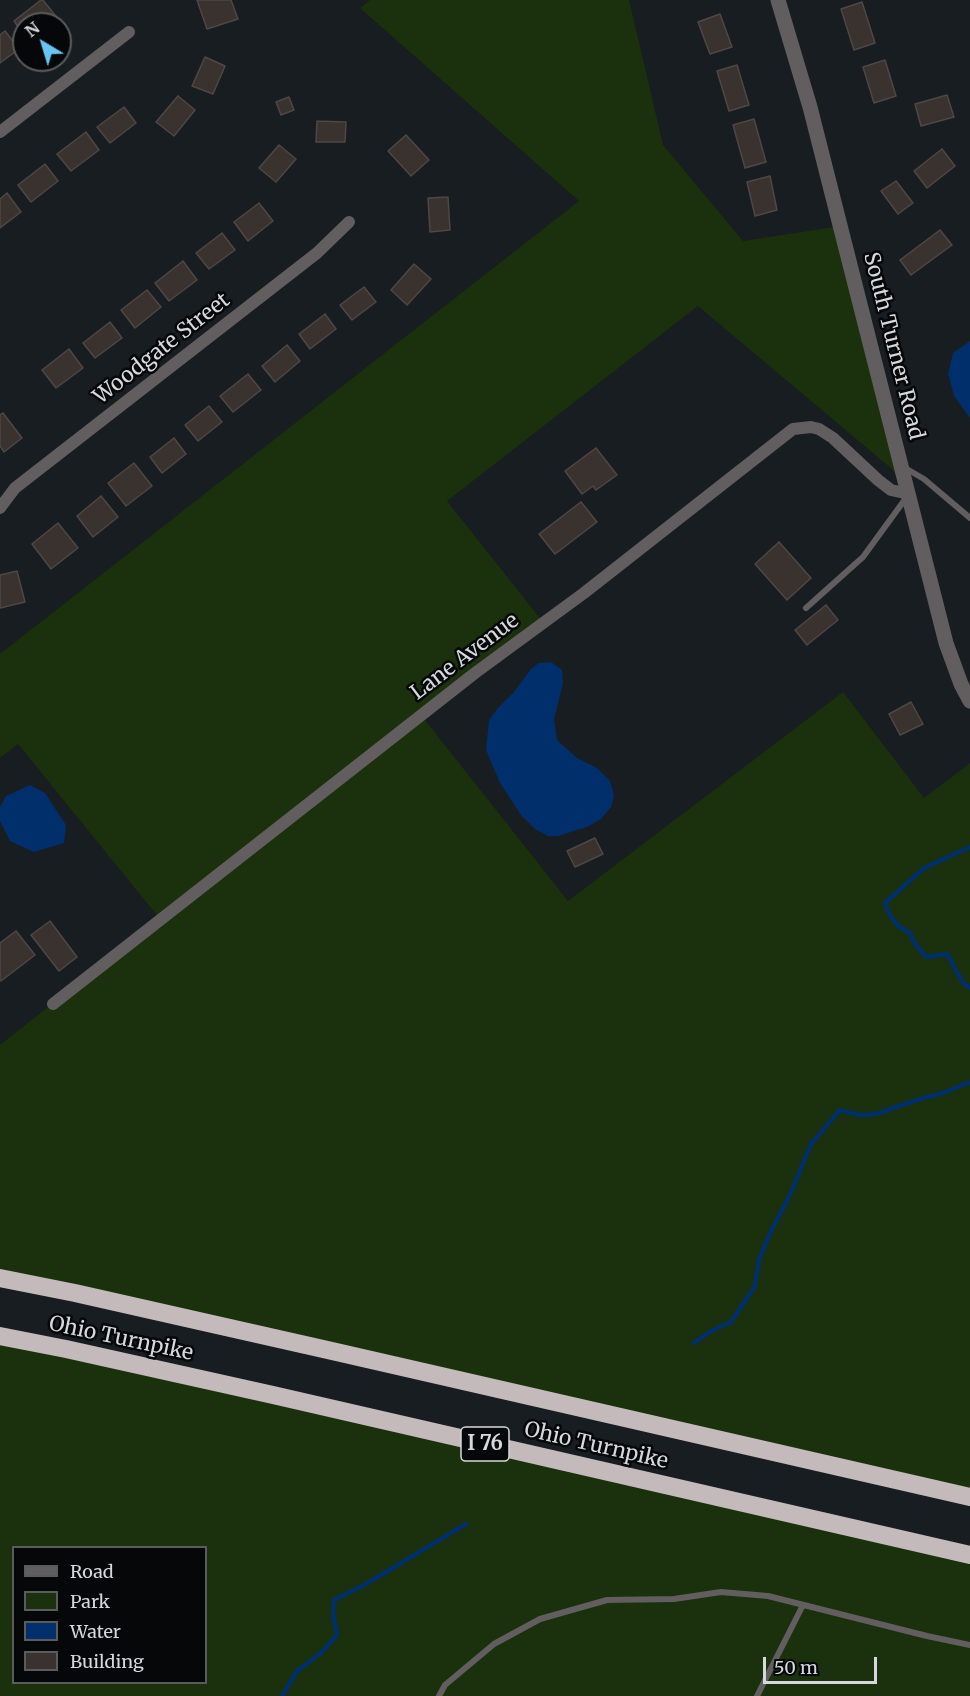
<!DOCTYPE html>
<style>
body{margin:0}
#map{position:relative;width:970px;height:1696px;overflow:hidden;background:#181d22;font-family:Merriweather,serif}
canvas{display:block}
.legend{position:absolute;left:12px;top:1546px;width:195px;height:138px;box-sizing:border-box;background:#060709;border:2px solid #595b5d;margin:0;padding:8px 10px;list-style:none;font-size:18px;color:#d5d9dc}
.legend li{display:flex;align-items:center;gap:12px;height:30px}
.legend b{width:30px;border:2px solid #595b5d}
.north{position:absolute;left:12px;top:12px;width:60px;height:60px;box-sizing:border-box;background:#060709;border:2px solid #595b5d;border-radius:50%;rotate:322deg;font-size:16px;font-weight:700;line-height:24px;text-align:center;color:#d5d9dc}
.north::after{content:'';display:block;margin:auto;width:21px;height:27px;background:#68c4f0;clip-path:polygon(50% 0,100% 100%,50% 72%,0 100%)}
.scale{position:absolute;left:763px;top:1657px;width:114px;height:27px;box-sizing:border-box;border:3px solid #d5d9dc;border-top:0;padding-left:8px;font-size:18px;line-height:21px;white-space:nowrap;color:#d5d9dc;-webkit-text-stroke:4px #060709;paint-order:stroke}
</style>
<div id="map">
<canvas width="970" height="1696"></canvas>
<ul class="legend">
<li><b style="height:8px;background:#625d5e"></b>Road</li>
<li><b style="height:16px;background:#1b300c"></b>Park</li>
<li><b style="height:16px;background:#002f6c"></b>Water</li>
<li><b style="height:16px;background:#3a322f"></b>Building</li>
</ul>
<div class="north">N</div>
<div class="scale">50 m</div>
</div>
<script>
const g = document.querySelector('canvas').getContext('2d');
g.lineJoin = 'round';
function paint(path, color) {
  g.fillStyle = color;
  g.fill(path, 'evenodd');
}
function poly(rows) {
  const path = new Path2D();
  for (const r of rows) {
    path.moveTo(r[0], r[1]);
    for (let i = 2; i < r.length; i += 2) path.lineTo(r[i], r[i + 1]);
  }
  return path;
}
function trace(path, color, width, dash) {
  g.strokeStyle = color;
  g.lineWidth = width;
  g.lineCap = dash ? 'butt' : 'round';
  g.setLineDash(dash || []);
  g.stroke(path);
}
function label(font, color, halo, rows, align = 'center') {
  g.font = font + ' Merriweather,serif';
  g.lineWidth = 5;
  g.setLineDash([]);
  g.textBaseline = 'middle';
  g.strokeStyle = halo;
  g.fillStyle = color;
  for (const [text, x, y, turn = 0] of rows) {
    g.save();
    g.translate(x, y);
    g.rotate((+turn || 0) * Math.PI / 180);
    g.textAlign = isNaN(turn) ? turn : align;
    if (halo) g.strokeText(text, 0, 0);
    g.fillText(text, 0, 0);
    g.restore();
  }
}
const green = poly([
 [370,0,629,0,663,145,743,241,841,226,909,494,892,469,698,306,447,501,543,622,421,715,568,901,843,692,924,798,970,763,970,1497,0,1278,0,1045,160,919,18,744,0,758,0,654,579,201,360,8],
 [0,1336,970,1555,970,1696,0,1696],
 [14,1548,206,1548,206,1682,14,1682]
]);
const water = poly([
 [970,341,970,418,954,396,948,374,953,353],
 [551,662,562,670,563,683,554,719,557,740,577,758,597,768,610,781,614,795,611,807,601,819,587,827,558,836,548,836,535,829,521,815,500,783,486,750,489,720,498,708,514,692,531,669,539,663],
 [30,785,45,793,66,825,64,843,34,852,10,841,0,821,0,807,6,796]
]);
const stream = poly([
 [970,847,924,868,885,903,889,914,898,926,910,933,915,944,926,957,947,954,963,983,970,988],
 [694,1343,711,1331,731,1322,755,1286,759,1259,772,1229,790,1195,811,1144,840,1110,860,1115,876,1114,923,1098,943,1093,970,1082],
 [282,1696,297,1671,321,1653,337,1635,333,1615,334,1600,366,1584,466,1524]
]);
const building = poly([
 [41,0,43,0,58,19,51,24,24,24,24,35,14,21,41,0],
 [197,0,231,0,238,19,207,29,197,0],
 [862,2,875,43,854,50,841,9,862,2],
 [720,14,732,47,710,54,698,22,720,14],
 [5,31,19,49,0,63,0,35,5,31],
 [205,57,225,66,213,94,192,86,205,57],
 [885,60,896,96,874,103,863,67,885,60],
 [737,65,749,105,729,111,717,71,737,65],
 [947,95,954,117,921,126,915,104,947,95],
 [178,96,195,110,174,136,156,122,178,96],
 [289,97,294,110,281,115,276,102,289,97],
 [124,107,136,123,110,143,97,127,124,107],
 [754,119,766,162,745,168,733,125,754,119],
 [317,121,346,122,345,142,316,142,317,121],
 [86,132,99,150,71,171,57,154,86,132],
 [406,135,429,160,411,176,388,151,406,135],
 [279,145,296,159,276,182,259,168,279,145],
 [942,149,955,166,927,188,914,171,942,149],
 [45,164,58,181,31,202,18,185,45,164],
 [770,176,777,210,755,216,747,182,770,176],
 [896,181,913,203,898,214,881,191,896,181],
 [7,193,21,212,0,228,0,199,7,193],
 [448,197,450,230,430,232,428,198,448,197],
 [259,203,273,221,248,241,234,222,259,203],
 [940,230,952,245,911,275,900,260,940,230],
 [222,233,235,250,209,269,196,253,222,233],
 [183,261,197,280,169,301,155,283,183,261],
 [414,264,431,279,407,305,391,290,414,264],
 [364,287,376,302,352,320,340,305,364,287],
 [147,290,161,307,135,328,121,310,147,290],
 [325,314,336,329,310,349,299,334,325,314],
 [110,322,122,338,95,358,83,343,110,322],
 [287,345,300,361,275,382,262,366,287,345],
 [69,349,83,368,56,388,42,370,69,349],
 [248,374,261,390,233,412,220,396,248,374],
 [209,406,222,422,198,441,185,425,209,406],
 [3,413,22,438,4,452,0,446,0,415,3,413],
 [174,438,186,454,162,473,150,457,174,438],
 [596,448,617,475,596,490,593,486,582,494,565,471,596,448],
 [134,463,152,486,126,506,108,483,134,463],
 [101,496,118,517,93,537,77,516,101,496],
 [581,502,597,522,555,554,539,534,581,502],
 [58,523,78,548,51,569,32,544,58,523],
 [779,542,811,578,787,600,755,564,779,542],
 [17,571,25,602,0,608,0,575,17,571],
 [826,605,838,620,807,645,795,630,826,605],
 [911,702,923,724,900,735,889,714,911,702],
 [595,838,603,854,575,867,567,851,595,838],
 [50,921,77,957,59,971,31,935,50,921],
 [16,931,35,955,1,981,0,979,0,943,16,931]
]);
const service = poly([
 [905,468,924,479,970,518],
 [806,608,863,557,906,498],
 [439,1696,445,1685,494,1644,540,1619,607,1600,674,1599,721,1592,768,1596,927,1636,970,1645],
 [757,1696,803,1605]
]);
const minor = poly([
 [0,132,129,32],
 [0,508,15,488,317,253,349,222],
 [53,1004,475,673,584,593,793,429,811,427,819,429,833,438,878,480,891,490,909,494]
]);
const tertiary = poly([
 [778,0,810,107,946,643,961,684,970,701]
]);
const motorway = poly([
 [0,1278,75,1293,332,1351,970,1497],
 [0,1336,66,1349,273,1395,970,1555]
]);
const shields = [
 [485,1444,48]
];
const shieldNames = [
 ["I 76",485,1444]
];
const streetNames = [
 ["South Turner Road",893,346,76],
 ["Woodgate Street",162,349,-38],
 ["Lane Avenue",465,657,-37],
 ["Ohio Turnpike",121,1339,12],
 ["Ohio Turnpike",596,1446,13]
];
paint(green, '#1b300c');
paint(water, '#002f6c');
trace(stream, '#002f6c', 4.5);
paint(building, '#3a322f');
trace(building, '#4f4744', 1.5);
trace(service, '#625d5e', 6);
trace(minor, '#625d5e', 12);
trace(tertiary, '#625d5e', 15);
trace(motorway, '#c4b9bb', 18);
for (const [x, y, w] of shields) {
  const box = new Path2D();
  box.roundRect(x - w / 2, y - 17, w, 34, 4.5);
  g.fillStyle = '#060709';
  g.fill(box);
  trace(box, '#d5d9dc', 1.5);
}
label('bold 20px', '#d5d9dc', null, shieldNames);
label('21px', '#d5d9dc', '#060709', streetNames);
</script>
